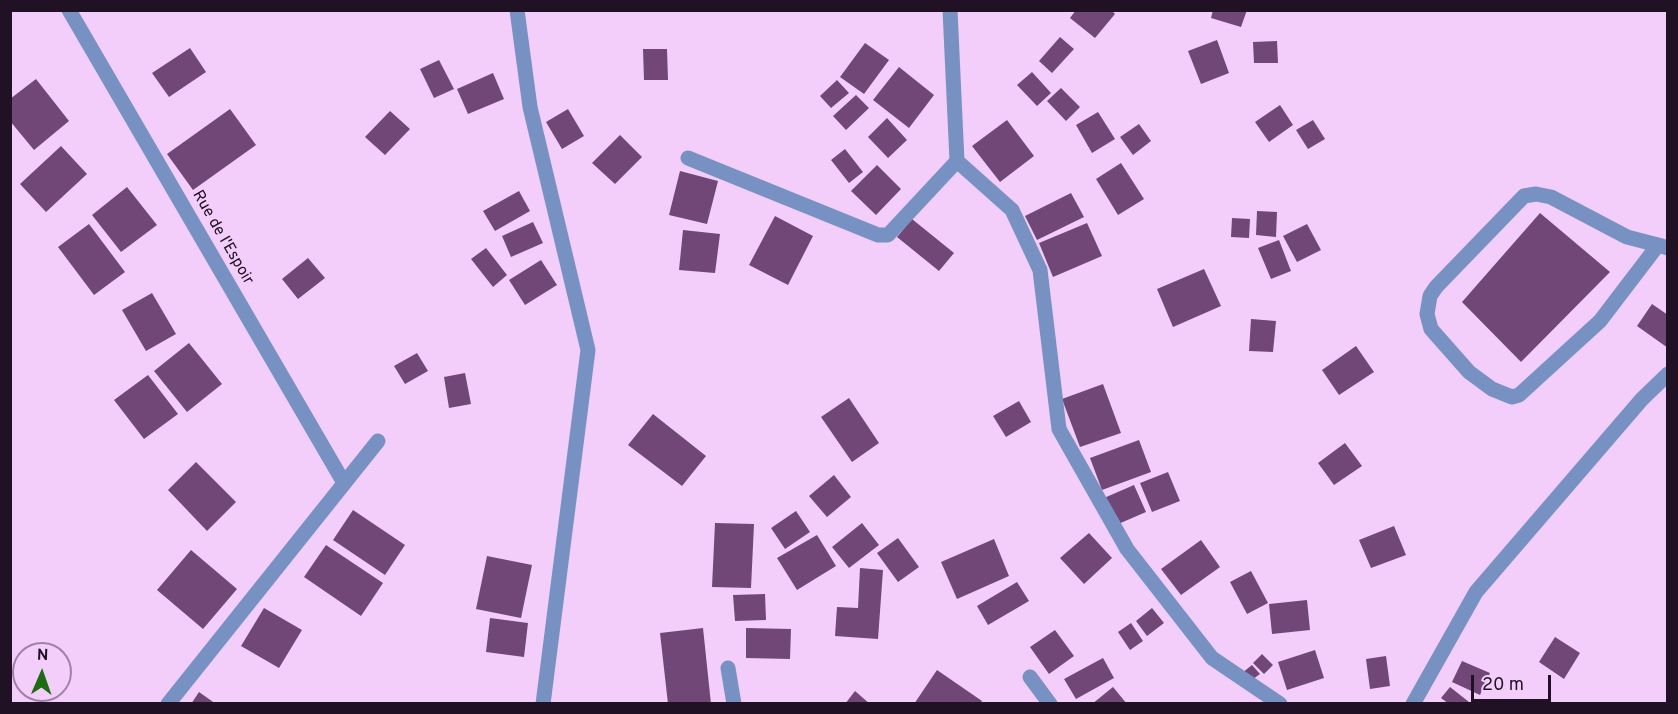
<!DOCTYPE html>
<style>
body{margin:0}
#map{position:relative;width:1678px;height:714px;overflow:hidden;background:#f4cefa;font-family:Overpass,sans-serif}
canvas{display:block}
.frame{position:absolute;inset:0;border:12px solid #211124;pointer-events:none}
.north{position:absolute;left:12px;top:642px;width:60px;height:60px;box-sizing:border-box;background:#f4cefa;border:2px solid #a082a4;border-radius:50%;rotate:2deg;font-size:16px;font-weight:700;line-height:24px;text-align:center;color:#211124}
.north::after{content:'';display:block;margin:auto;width:21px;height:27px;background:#1d6c11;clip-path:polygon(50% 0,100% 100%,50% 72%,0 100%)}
.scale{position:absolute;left:1471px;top:675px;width:80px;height:27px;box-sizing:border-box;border:3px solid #211124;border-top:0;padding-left:8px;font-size:18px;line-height:21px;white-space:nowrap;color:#211124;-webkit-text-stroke:4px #f4cefa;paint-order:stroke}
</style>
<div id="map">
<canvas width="1678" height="714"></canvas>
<div class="frame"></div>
<div class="north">N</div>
<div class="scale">20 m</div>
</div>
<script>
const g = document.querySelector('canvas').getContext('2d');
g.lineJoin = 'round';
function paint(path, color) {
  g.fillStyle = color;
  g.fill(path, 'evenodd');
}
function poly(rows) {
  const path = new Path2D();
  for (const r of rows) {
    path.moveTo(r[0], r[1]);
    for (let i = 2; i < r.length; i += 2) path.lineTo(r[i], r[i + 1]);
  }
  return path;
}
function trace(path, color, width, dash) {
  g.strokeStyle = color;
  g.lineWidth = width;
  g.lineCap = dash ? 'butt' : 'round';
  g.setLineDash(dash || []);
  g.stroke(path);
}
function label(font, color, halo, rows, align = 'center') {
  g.font = font + ' Overpass,sans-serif';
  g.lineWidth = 6;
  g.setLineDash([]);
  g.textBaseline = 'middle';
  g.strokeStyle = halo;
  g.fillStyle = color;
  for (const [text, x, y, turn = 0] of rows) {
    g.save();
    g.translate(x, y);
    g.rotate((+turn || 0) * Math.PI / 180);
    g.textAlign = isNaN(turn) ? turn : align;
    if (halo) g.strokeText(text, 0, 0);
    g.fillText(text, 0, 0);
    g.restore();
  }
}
const building = poly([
 [1076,10,1111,10,1115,14,1095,38,1070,18],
 [1213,10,1247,10,1241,27,1211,18],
 [1060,37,1074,49,1052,73,1039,61],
 [1217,40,1229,73,1201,84,1188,51],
 [1277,41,1278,63,1254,63,1253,42],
 [865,43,889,60,864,94,840,77],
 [190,48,206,72,169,97,152,73],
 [643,49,667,49,668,80,644,80],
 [439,60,454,89,434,98,420,69],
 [899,67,934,95,909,128,873,100],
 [1032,72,1051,93,1037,106,1017,85],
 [493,73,504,99,468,114,457,89],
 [36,79,69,121,34,150,10,121,10,99],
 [837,80,849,93,831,108,820,96],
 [1061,88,1080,107,1066,121,1047,101],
 [856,95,869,108,846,130,833,116],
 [1280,105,1293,125,1269,142,1255,122],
 [230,109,256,145,193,190,167,154],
 [568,109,584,136,562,149,546,122],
 [390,111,410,129,385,155,365,137],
 [1098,112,1115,139,1092,153,1076,125],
 [887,118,907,140,888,158,868,137],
 [1007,120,1034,156,1000,182,972,146],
 [1313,120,1325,139,1308,149,1296,130],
 [1139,124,1151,141,1133,155,1120,137],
 [620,135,642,157,615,184,592,163],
 [61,146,87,174,46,212,20,184],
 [845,149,863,172,849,183,831,160],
 [1121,163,1144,199,1118,215,1096,179],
 [877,165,901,189,876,215,851,191],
 [680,171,718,181,707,224,669,215],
 [127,187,157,225,121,252,92,215],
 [519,191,530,211,495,231,483,211],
 [1071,193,1084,217,1037,240,1025,216],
 [1257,211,1277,212,1276,237,1256,235],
 [1540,213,1610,272,1521,362,1462,302],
 [775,216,813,236,788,285,749,265],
 [1232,218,1250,219,1249,238,1231,237],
 [912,219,954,253,939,271,897,237],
 [533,222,543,243,511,257,502,236],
 [1087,223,1102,256,1053,277,1039,243],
 [89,224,125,272,94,295,58,247],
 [1307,224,1321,250,1297,262,1283,236],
 [683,230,720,234,715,273,679,270],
 [1279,240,1291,271,1271,279,1258,248],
 [486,248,507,275,493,287,471,259],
 [308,258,325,278,298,299,282,279],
 [541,260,557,285,525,305,509,280],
 [1204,269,1221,306,1173,327,1157,289],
 [152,293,176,334,146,351,122,310],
 [1652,304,1668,315,1668,348,1637,326],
 [1251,319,1276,321,1273,352,1249,351],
 [189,343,222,384,187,412,154,371],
 [1356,346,1374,372,1339,395,1322,370],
 [417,353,428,371,405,384,394,366],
 [465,373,471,404,449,408,444,377],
 [148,375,178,414,144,439,114,400],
 [1103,384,1121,433,1080,447,1062,399],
 [849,398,879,443,852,462,821,417],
 [1019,401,1031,422,1006,437,993,416],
 [653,414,706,456,682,486,628,445],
 [1139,440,1151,472,1102,490,1090,458],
 [1345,443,1362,466,1334,485,1318,463],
 [196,462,236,502,207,531,168,490],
 [1168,472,1180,501,1152,512,1140,483],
 [834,475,851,497,827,517,809,496],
 [1134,485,1146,512,1116,525,1104,498],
 [353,510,405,545,385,575,333,540],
 [796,511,810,532,785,549,771,528],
 [715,523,754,524,751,588,712,587],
 [862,523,879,545,849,568,832,547],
 [1394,526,1406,555,1371,568,1359,540],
 [1089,533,1112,558,1084,584,1060,558],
 [817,535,836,566,797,590,777,558],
 [898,538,919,567,898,582,877,553],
 [994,539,1009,576,957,599,941,562],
 [1201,540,1220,567,1181,595,1161,569],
 [326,545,383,583,361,616,304,577],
 [191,550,237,589,203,629,157,590],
 [487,556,532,565,521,618,476,609],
 [860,568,883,570,878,639,835,636,837,607,858,608],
 [1251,571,1268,603,1247,614,1230,582],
 [1017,582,1029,601,988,625,977,606],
 [765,594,766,620,735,621,733,595],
 [1307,600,1310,630,1272,634,1269,604],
 [264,608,302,630,279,668,241,646],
 [1152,608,1164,623,1147,636,1136,621],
 [490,618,528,623,524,657,486,652],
 [1131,623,1143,641,1130,650,1118,632],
 [703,628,711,704,668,704,660,633],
 [746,628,791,629,790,659,746,658],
 [1055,630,1074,656,1049,674,1030,647],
 [1555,637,1580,653,1564,679,1539,662],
 [1315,650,1324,678,1287,690,1278,662],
 [1262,654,1273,665,1264,674,1253,663],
 [1386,656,1390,686,1370,689,1366,659],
 [1103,658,1114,678,1076,699,1064,679],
 [1462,661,1490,673,1480,695,1452,682],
 [1252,665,1260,674,1249,682,1242,673],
 [937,670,982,701,980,704,914,704],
 [1113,687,1127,704,1092,704],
 [1450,687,1469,702,1468,704,1449,704,1441,698],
 [855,691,870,704,845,704],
 [199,692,216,704,191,704]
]);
const minor = poly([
 [69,10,344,483],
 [517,10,530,107,588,350,543,704],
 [950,10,957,161,1012,210,1040,270,1059,429,1127,549,1212,658,1280,704],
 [688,158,878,235,888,235,957,161],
 [1658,245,1600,321,1519,395,1512,397,1492,389,1469,372,1431,329,1427,314,1430,296,1436,287,1524,196,1536,194,1551,197,1627,237,1658,245,1668,248],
 [728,668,734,704],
 [1030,677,1050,704],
 [168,704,378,441],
 [1413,704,1476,592,1642,399,1668,374]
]);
const streetNames = [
 ["Rue de l'Espoir",222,238,60]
];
paint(building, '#704777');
trace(minor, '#7792c2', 15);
label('16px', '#211124', '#f4cefa', streetNames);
</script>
